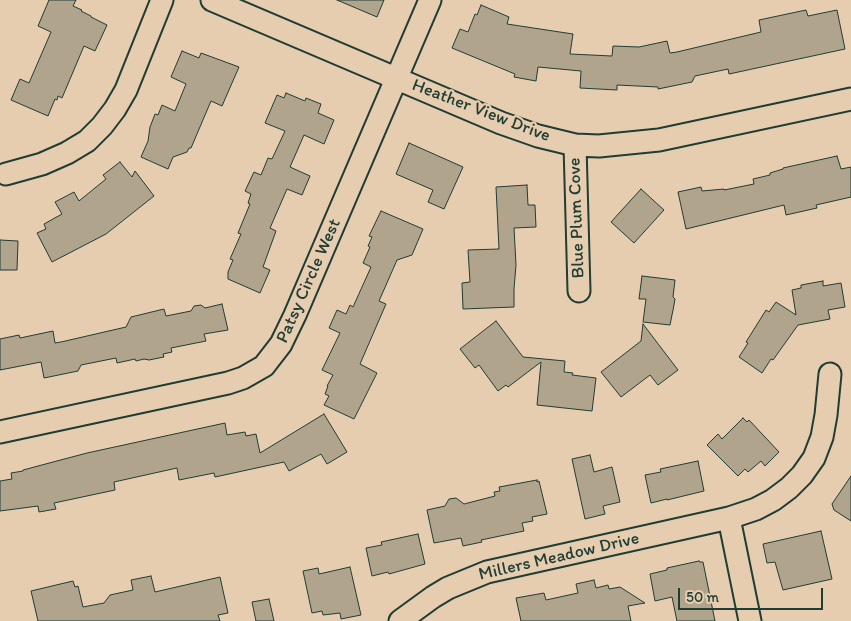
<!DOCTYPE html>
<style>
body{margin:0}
#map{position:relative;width:851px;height:621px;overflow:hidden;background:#e7cdaf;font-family:Itim,sans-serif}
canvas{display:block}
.scale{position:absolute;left:678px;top:588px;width:145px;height:22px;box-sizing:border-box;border:2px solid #1f3d34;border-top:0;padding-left:6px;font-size:15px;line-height:18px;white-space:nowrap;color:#1f3d34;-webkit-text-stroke:4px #e7cdaf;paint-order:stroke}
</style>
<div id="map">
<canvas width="851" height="621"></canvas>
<div class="scale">50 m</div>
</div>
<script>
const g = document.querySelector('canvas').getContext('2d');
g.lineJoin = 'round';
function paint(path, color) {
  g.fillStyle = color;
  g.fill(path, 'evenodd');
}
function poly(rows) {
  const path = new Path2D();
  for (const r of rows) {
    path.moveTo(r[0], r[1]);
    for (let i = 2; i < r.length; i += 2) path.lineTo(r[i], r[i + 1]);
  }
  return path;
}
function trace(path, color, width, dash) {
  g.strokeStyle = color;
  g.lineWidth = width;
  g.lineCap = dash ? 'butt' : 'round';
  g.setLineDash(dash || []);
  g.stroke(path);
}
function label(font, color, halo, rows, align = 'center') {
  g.font = font + ' Itim,sans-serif';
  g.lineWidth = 4.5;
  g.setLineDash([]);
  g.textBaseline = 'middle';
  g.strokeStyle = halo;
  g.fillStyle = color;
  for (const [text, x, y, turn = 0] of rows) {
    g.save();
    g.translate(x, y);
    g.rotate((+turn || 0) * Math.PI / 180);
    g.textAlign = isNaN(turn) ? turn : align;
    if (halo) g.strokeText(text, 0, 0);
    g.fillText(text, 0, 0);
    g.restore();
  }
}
const building = poly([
 [49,0,76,0,73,6,82,10,81,11,91,16,91,17,107,25,95,51,84,46,62,98,58,96,57,100,55,99,48,116,11,100,20,79,29,83,51,32,38,26,49,0],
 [337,0,384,0,377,17,337,0],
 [481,5,509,17,507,24,573,34,570,54,612,56,613,46,639,47,667,41,670,53,677,52,761,32,759,20,806,10,808,16,837,10,845,49,729,74,728,69,695,76,692,82,658,89,658,87,617,85,617,90,580,88,581,71,538,67,536,81,514,77,515,74,452,48,460,29,468,32,475,14,477,15,481,5],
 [182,51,199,58,201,53,239,67,222,106,211,101,191,148,189,148,187,152,173,157,168,169,141,157,148,141,150,127,155,114,158,115,162,105,175,111,186,84,171,77,182,51],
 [286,93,305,101,306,98,321,104,318,113,334,120,324,144,304,135,290,167,310,176,302,195,287,189,270,228,276,231,263,267,270,270,260,293,228,279,228,272,233,260,230,259,241,234,238,233,250,204,248,203,251,194,245,191,254,172,261,175,268,158,272,159,285,131,265,123,277,95,284,98,286,93],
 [409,143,463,167,444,209,428,202,433,190,396,174,409,143],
 [837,156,841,169,851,167,851,197,816,205,817,208,786,215,784,205,686,229,678,192,701,187,702,191,724,189,724,190,754,184,753,179,770,175,770,173,783,169,783,168,837,156],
 [120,162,132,177,135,171,154,196,106,234,52,262,37,233,46,229,44,224,62,214,55,202,74,192,79,201,106,179,103,175,120,162],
 [527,185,528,205,535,205,536,227,514,228,516,265,514,289,514,307,463,309,462,283,470,282,468,250,499,249,496,187,527,185],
 [641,189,664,210,634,243,611,222,641,189],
 [381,211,423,229,412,255,397,260,379,301,386,304,360,364,377,373,354,419,324,405,329,396,325,394,328,386,327,386,333,375,322,370,340,333,329,328,337,310,346,314,350,305,353,307,371,267,363,263,370,247,368,246,372,237,369,236,381,211],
 [0,240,18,241,17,270,0,270,0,240],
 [642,276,675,280,673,297,675,299,674,305,670,325,643,322,646,299,639,299,642,276],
 [823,281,823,286,841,283,845,307,828,310,830,319,798,325,773,360,771,359,762,373,739,357,748,343,746,342,766,310,769,312,776,302,796,315,792,290,801,288,801,285,823,281],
 [222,304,228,330,204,334,206,341,171,348,172,352,163,354,164,357,149,360,144,359,136,361,135,359,117,363,116,358,81,365,78,371,44,378,41,362,0,370,0,339,19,335,20,338,53,331,55,343,61,342,126,327,131,317,164,309,166,316,191,311,194,306,201,305,205,308,222,304],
 [496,321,523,357,565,361,564,372,573,373,572,375,596,378,592,411,537,405,541,362,508,387,506,385,498,391,479,365,475,368,460,349,496,321],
 [643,324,678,370,658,385,650,375,621,397,601,372,641,341,643,324],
 [324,414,347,452,327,464,321,454,289,471,284,462,215,477,214,473,179,480,177,468,114,482,115,490,54,503,56,509,39,512,38,506,0,511,0,481,12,479,11,473,23,471,23,470,87,453,225,423,227,435,245,432,246,436,256,434,260,453,324,414],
 [743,418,747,422,749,420,779,452,765,466,761,461,748,472,745,469,738,476,707,445,718,434,722,439,743,418],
 [590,455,594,472,612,467,620,502,603,506,605,514,585,519,572,459,590,455],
 [698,461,704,491,667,500,667,499,651,503,645,475,661,472,660,469,698,461],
 [851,476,851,521,834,510,832,504,851,476],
 [537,480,537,482,539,481,547,514,532,517,533,521,522,523,524,531,481,540,482,542,463,546,461,538,434,543,427,510,445,506,449,499,456,498,464,504,495,496,494,492,500,491,499,487,537,480],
 [821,531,832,579,783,590,775,562,767,563,763,544,821,531],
 [418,534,425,564,389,574,388,572,372,576,366,548,382,545,381,542,418,534],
 [699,561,700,562,703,562,715,621,677,621,672,597,655,601,650,574,667,570,667,568,699,561],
 [350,567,361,615,341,619,340,613,323,615,322,611,312,613,303,571,318,568,319,574,350,567],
 [151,576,155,592,220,577,228,613,218,615,220,621,38,621,31,591,73,581,75,587,78,586,83,607,104,603,110,595,133,590,131,580,151,576],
 [594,580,596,588,608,585,609,589,620,587,645,603,628,606,631,621,521,621,516,598,544,593,546,600,578,593,576,584,594,580],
 [269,599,274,621,256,621,252,602,269,599]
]);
const minor = poly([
 [212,0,501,123,538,136,575,145,599,146,659,140,851,99],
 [575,145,579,291],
 [6,174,42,164,67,153,87,141,102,126,115,109,126,90,162,0],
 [0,432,228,383,243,378,264,366,281,344,295,315,430,0],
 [729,518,750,621],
 [400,621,433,597,448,588,487,572,729,518,756,509,773,500,789,488,802,475,814,458,822,437,826,415,830,374]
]);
const streetNames = [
 ["Heather View Drive",481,111,21],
 ["Blue Plum Cove",577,218,-92],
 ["Patsy Circle West",309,281,-66],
 ["Millers Meadow Drive",559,557,-13]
];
paint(building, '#b0a48c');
trace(building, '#1f3d34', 1);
trace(minor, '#1f3d34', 25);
trace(minor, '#e7cdaf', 21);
label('18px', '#1f3d34', '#e7cdaf', streetNames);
</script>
